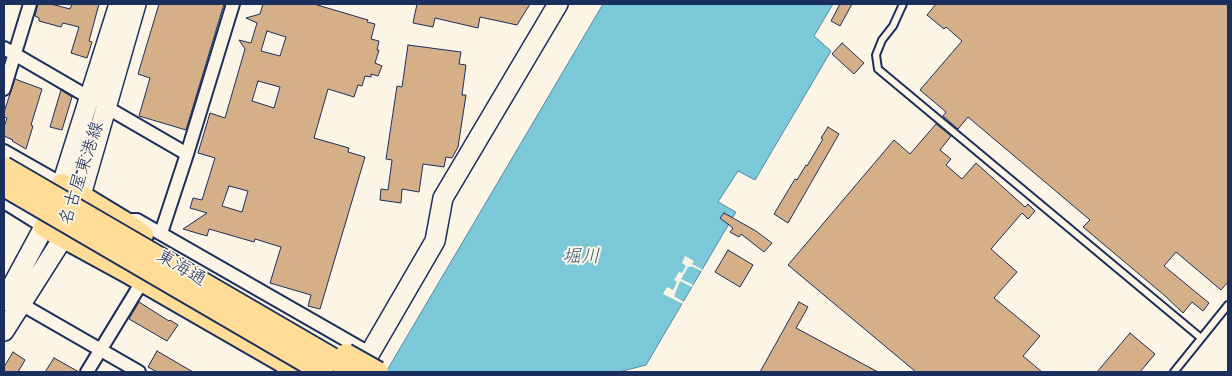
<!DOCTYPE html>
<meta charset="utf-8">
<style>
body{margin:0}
#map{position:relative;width:1232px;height:376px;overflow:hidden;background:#fcf5e5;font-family:Dekko,sans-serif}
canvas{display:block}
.frame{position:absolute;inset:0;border:5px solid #1b2f5e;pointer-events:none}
</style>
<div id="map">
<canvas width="1232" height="376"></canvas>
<div class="frame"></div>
</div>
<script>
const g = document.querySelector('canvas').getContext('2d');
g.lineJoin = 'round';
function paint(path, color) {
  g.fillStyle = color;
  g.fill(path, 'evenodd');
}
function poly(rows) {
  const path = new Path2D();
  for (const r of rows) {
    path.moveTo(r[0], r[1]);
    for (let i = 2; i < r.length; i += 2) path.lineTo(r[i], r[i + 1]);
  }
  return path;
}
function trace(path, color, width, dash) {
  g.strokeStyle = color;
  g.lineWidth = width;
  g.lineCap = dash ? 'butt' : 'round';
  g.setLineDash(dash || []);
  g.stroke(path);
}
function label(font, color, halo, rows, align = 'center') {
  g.font = font + ' Dekko,"Klee One",sans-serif';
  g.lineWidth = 4;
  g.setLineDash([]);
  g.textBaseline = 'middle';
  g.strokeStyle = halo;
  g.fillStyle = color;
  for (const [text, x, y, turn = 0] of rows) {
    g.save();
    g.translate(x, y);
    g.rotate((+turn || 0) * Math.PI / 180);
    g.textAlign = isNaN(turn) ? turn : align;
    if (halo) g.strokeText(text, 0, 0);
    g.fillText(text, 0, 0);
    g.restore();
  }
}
const water = poly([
 [603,4,833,4,814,36,831,51,755,180,738,171,718,202,736,212,646,365,619,372,386,372,603,4]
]);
const pier = poly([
 [685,256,694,261,692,264,703,270,702,271,691,266,690,267,688,267,681,279,693,285,692,287,680,281,674,296,684,302,683,304,663,294,667,287,673,290,677,282,674,280,679,272,682,273,686,266,682,263]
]);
const building = poly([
 [38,4,51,4,70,9,72,4,99,4,89,41,92,42,87,58,71,53,79,27,63,23,61,27,39,21,39,18,35,16,38,4],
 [159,4,224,4,186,130,139,116,150,78,138,74,159,4],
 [263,4,314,4,368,20,367,22,375,24,371,39,379,41,377,50,379,50,375,63,382,66,378,76,371,74,371,77,365,76,362,86,358,85,354,97,328,89,314,138,349,148,348,152,365,157,320,309,308,306,311,295,270,283,281,247,255,239,254,242,209,229,207,236,183,229,207,213,190,208,193,198,202,200,215,158,198,153,210,113,225,118,245,49,239,40,251,43,257,23,246,18,260,14,263,4],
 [267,31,286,37,280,56,261,51,267,31],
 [258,81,280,87,274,108,252,101,258,81],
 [229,186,248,191,242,212,222,206,229,186],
 [417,4,530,4,517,25,480,17,478,28,435,18,433,27,413,23,417,4],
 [840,4,852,4,840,26,831,21,840,4],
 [936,4,1228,4,1228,282,1221,290,1176,252,1164,266,1209,303,1203,311,1192,302,1183,313,1164,295,1083,227,1090,220,968,117,958,129,943,116,946,112,920,90,962,41,946,27,944,29,927,15,936,4],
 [842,43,864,63,854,74,832,54,842,43],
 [408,45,461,52,459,64,466,65,462,95,466,95,458,147,452,158,446,157,444,167,423,164,419,192,402,189,401,203,380,200,381,189,388,190,392,160,386,159,397,86,402,87,408,45],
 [15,79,42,89,31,125,33,126,26,149,12,141,13,140,4,136,4,127,7,118,4,117,4,112,15,79],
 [61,90,72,97,62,130,50,127,61,90],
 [936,124,951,136,940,150,951,159,946,165,962,179,976,163,1025,207,1028,204,1035,211,1028,219,1022,213,991,249,1017,272,994,298,1040,336,1023,356,1042,372,916,372,788,265,894,140,910,154,936,124],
 [828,127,839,134,788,223,774,214,795,179,797,180,806,165,807,166,823,139,821,138,828,127],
 [724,213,756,231,772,243,764,252,741,234,739,237,730,232,733,228,720,218,724,213],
 [728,250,753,265,740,287,715,272,728,250],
 [139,302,169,321,170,320,178,325,167,341,129,319,139,302],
 [799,302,808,307,796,328,878,372,760,372,799,302],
 [1130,333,1155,354,1140,372,1097,372,1130,333],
 [157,351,193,372,157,372,148,367,157,351],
 [13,352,25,360,18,372,4,372,4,367,13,352],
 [54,358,79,372,45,372,54,358]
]);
const lane = poly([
 [903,4,893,26,882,40,876,55,878,69,1201,338],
 [1174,372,1228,305]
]);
const street = poly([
 [4,48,90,98],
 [4,89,30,4],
 [106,107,187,154],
 [4,151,62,184],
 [4,202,44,227],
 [130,220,137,220,369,353],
 [161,233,187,154,233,4],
 [21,304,139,372],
 [87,372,137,290]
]);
const secondary = poly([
 [4,301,44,227,62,184,119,4],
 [4,331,63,238,81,195,136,4],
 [359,372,435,241,443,198,558,4]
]);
const primary = poly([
 [62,184,123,221,143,235],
 [44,227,130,274,300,372]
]);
const primaryBridge = poly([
 [4,167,356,372],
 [4,186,323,372],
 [346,354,378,372]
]);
const streetNames = [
 ["名古屋東港線",84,174,-72],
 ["東海通",180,270,30]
];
const waterNames = [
 ["堀川",581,259]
];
paint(water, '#7ac8d8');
trace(water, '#548ba7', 1);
paint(pier, '#fcf5e5');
paint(building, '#d5af87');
trace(building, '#1b2f5e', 1);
trace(lane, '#1b2f5e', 10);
trace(street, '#1b2f5e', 16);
trace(secondary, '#1b2f5e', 22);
trace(primary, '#1b2f5e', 24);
trace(lane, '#fcf5e5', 6);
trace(street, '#fcf5e5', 12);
trace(secondary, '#fcf5e5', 19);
trace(primary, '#ffdd96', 20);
trace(primaryBridge, '#1b2f5e', 24, []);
trace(primaryBridge, '#ffdd96', 20);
label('18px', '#1b2f5e', '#fcf5e5', streetNames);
label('italic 19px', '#33557c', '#fcf5e5', waterNames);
</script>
